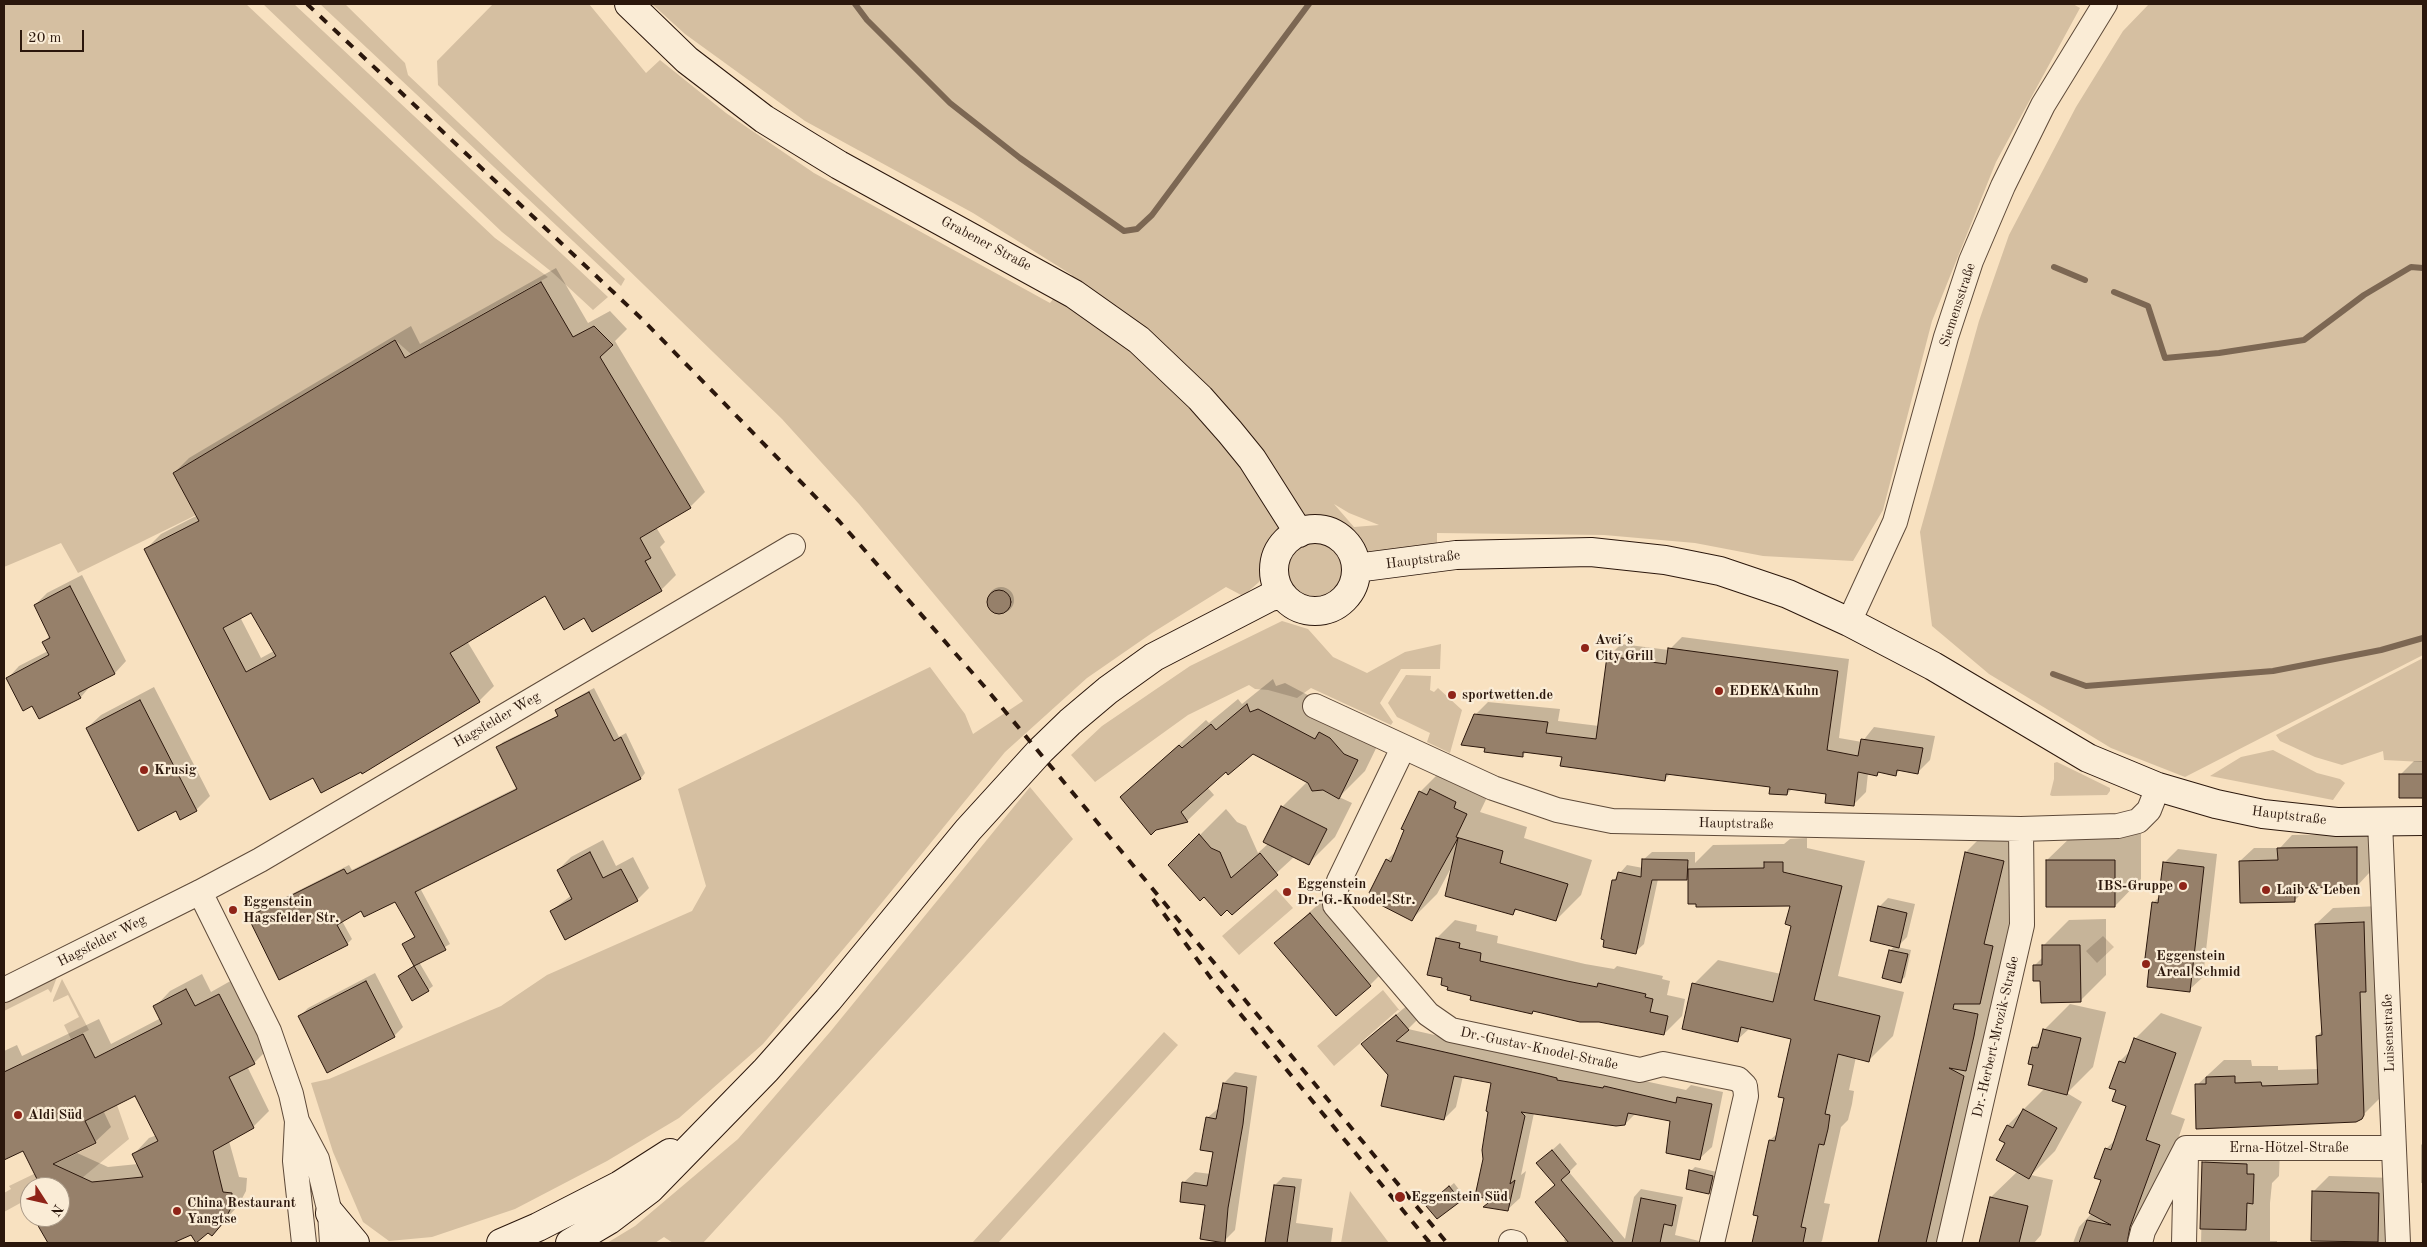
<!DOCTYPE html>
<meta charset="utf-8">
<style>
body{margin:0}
#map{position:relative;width:2427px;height:1247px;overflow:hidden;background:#f8e1c0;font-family:"Old Standard TT",serif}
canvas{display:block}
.frame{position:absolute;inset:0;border:5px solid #2b170c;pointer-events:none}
.north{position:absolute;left:20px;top:1177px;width:50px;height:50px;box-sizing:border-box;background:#faecd6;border:1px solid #a79785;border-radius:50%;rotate:125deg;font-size:14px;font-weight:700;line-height:20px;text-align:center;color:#2b170c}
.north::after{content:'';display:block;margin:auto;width:18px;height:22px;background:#8f2418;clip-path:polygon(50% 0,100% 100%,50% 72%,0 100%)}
.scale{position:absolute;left:20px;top:30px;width:64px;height:22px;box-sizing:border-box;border:2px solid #2b170c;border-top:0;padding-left:6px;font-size:15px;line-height:18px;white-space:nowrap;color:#2b170c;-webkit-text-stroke:4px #faecd6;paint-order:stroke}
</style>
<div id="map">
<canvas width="2427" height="1247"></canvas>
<div class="frame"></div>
<div class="north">N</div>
<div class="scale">20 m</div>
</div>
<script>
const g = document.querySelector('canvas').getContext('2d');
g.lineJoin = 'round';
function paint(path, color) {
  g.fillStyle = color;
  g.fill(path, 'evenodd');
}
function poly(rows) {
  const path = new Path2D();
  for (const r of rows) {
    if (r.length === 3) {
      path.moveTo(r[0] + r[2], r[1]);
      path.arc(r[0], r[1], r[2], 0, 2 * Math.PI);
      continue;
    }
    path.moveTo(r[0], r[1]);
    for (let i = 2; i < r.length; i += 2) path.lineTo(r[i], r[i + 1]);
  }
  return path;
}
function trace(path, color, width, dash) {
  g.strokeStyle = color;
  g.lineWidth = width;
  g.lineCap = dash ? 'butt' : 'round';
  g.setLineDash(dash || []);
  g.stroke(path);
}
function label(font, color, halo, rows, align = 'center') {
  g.font = font + ' "Old Standard TT",serif';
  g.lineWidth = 4.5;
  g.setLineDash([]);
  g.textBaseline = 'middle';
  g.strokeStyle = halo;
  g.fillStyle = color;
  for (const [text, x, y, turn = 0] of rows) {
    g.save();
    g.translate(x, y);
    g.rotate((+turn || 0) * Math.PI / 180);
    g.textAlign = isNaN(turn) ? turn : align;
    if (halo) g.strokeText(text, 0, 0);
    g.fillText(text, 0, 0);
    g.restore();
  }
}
const green = poly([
 [4,4,246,4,495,238,548,277,411,354,395,340,173,473,196,515,78,573,61,543,4,567],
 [263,4,294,4,608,297,593,310,553,273,502,232],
 [320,4,345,4,405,63,408,75,625,279,621,286],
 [493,4,589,4,646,73,660,60,726,113,814,173,1050,303,1072,275,973,213,805,121,685,34,652,4,2073,4,2080,8,1996,162,1932,321,1883,510,1853,561,1763,556,1695,543,1604,535,1437,533,1437,545,1365,553,1305,515,1295,500,1276,512,1282,527,1275,552,1259,582,1243,596,1226,587,1152,633,1087,678,1005,752,862,927,763,1044,679,1118,607,1161,515,1209,432,1237,389,1241,363,1222,333,1152,311,1083,329,1079,501,1006,547,975,692,911,706,886,678,789,930,667,965,714,973,734,1023,701,859,504,782,419,438,85,437,61],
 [1334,504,1349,513,1379,525,1354,527],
 [2149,4,2423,4,2423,655,2185,777,2111,748,1989,674,1932,626,1920,532,1979,321,2009,235,2076,107,2123,31],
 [1315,571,28],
 [1282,621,1308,629,1333,657,1367,673,1405,652,1441,644,1440,669,1401,669,1380,703,1393,722,1391,725,1311,688,1297,698,1268,690,1255,689,1249,685,1188,715,1095,782,1071,755,1102,726,1190,666],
 [2423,658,2423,762,2384,760,2383,751,2342,765,2315,757,2280,741,2276,735],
 [1406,675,1431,676,1430,690,1434,692,1438,688,1462,710,1450,753,1427,742,1430,733,1397,717,1388,703],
 [2273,750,2317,773,2340,779,2345,783,2333,800,2210,776,2241,757],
 [2057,762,2110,788,2110,791,2107,795,2052,796,2050,795,2054,779,2054,763],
 [1030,787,1073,839,703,1243,673,1243,664,1237,655,1243,607,1243,635,1226,738,1139,830,1032],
 [1276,889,1293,908,1239,955,1222,936],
 [2103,936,2114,947,2097,963,2086,951],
 [57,977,51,993,48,989,4,1011,4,1001],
 [62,979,89,1030,71,1039,64,1025,79,1017,68,995,53,1002,53,1000],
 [1383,990,1400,1011,1398,1010,1334,1066,1317,1046],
 [1164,1032,1178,1045,998,1243,972,1243],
 [117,1105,129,1139,82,1178,55,1187,30,1187,30,1204,24,1201,4,1212,4,1193,11,1189,9,1186,96,1144,85,1121],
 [1350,1191,1389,1243,1341,1243]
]);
const shadow = poly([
 [556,268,588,323,610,311,627,329,615,341,705,492,690,507,656,527,665,542,660,547,676,575,661,590,585,617,546,594,467,641,494,686,479,701,361,770,313,776,146,549,161,534,198,515,174,473,189,458,411,326,420,344],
 [251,612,274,651,261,658,240,617],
 [82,575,126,661,115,673,92,684,81,697,39,718,33,704,8,678,19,666,48,651,44,642,50,635,35,605,47,593],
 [1001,600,13],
 [1682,637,1849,659,1839,738,1862,742,1874,727,1935,736,1930,760,1918,772,1901,769,1896,774,1880,771,1877,775,1868,773,1866,792,1853,805,1827,793,1792,789,1787,794,1771,786,1671,773,1665,779,1563,756,1527,751,1522,756,1486,747,1475,715,1488,702,1560,709,1558,721,1599,726,1609,656,1621,644,1669,650],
 [1273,679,1276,686,1285,683,1340,712,1346,706,1357,712,1370,728,1383,734,1365,771,1339,797,1352,803,1335,837,1309,863,1295,856,1232,914,1228,908,1205,896,1170,865,1226,809,1237,822,1246,826,1258,853,1269,843,1282,807,1308,781,1253,752,1226,770,1208,788,1214,795,1188,820,1156,829,1121,797,1206,720,1209,723,1238,699,1242,704],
 [154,687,210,796,196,810,180,818,176,810,87,728,101,715],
 [594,688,619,737,626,733,645,773,641,778,420,888,450,944,419,962,433,986,428,990,399,976,415,965,404,944,416,935,396,900,362,910,342,921,352,939,347,944,249,917,254,913,349,865,352,870,518,787,498,747,503,742,559,715,557,711,561,706],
 [2414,761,2423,761,2423,796,2401,796,2400,775],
 [1445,767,1491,789,1480,812,1527,827,1524,838,1592,860,1581,895,1556,920,1518,908,1513,914,1452,866,1437,894,1412,919,1387,860,1397,850,1420,792],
 [1992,826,2029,835,2009,918,2019,920,2006,976,1996,987,2003,988,1945,1243,1879,1243,1966,852],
 [2074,834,2141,834,2141,879,2115,906,2047,860],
 [2370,834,2370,872,2357,886,2308,887,2294,901,2240,861,2254,848,2280,848,2292,835],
 [1807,838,1807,848,1865,861,1838,976,1904,992,1893,1036,1869,1060,1856,1057,1849,1090,1854,1091,1852,1104,1848,1120,1841,1127,1824,1203,1830,1204,1822,1241,1820,1243,1753,1243,1760,1215,1754,1214,1770,1140,1778,1133,1785,1097,1793,1038,1750,1028,1737,1040,1694,984,1718,960,1781,974,1793,925,1791,905,1689,876,1687,878,1658,879,1644,944,1635,952,1614,880,1627,865,1643,868,1643,860,1652,852,1695,852,1695,863,1713,845,1784,844,1790,839],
 [603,840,616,866,633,857,649,888,637,900,551,911,572,895,558,870,571,857],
 [2178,849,2217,854,2203,977,2189,990,2153,903,2161,895,2164,863],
 [1336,888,1396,959,1370,985,1276,943],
 [1888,898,1915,904,1907,937,1897,947,1911,950,1905,977,1900,981,1890,951,1895,945,1879,907],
 [2380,906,2381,1097,2357,1121,2197,1085,2224,1060,2251,1060,2252,1066,2278,1066,2278,1070,2319,1069,2317,1036,2323,1030,2316,924,2333,908],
 [2106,919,2106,975,2080,1001,2041,980,2034,966,2043,957,2043,946,2069,920],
 [1455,920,1477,925,1476,931,1498,936,1497,943,1585,964,1614,969,1617,966,1663,976,1662,979,1670,981,1667,995,1685,999,1682,1016,1664,1034,1535,1010,1532,1013,1472,995,1444,977,1437,938],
 [375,973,403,1027,394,1036,299,1017,308,1008],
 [202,974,211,992,234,979,270,1047,254,1063,247,1066,269,1111,253,1127,229,1141,239,1177,247,1178,246,1191,238,1206,212,1234,208,1231,191,1234,170,1243,49,1243,34,1217,60,1217,60,1187,42,1187,24,1149,4,1159,4,1051,17,1045,22,1056,99,1019,111,1044,161,1018,155,1007,170,991],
 [136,1094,157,1135,149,1138,134,1154,138,1164,108,1167,75,1152,95,1142,111,1127,103,1110],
 [1409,1004,1420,1017,1408,1029,1554,1062,1568,1066,1568,1068,1615,1077,1617,1075,1686,1090,1691,1085,1723,1092,1712,1147,1699,1159,1672,1120,1636,1113,1625,1124,1534,1113,1521,1175,1526,1171,1520,1198,1507,1210,1486,1206,1493,1199,1484,1159,1493,1082,1463,1076,1456,1107,1444,1119,1389,1075,1375,1032],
 [2070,1004,2106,1012,2093,1067,2067,1093,2082,1102,2055,1151,2031,1175,2053,1180,2041,1235,2034,1243,1980,1243,1991,1197,2018,1171,2007,1143,2000,1139,2008,1125,2045,1088,2034,1064,2033,1048,2041,1040,2044,1030],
 [2161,1013,2202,1027,2171,1114,2185,1119,2142,1243,2073,1243,2079,1227,2092,1213,2102,1179,2106,1149,2117,1138,2128,1105,2118,1090,2111,1087,2120,1061,2131,1050,2135,1039],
 [1235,1072,1257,1076,1235,1230,1224,1241,1206,1204,1183,1183,1195,1172,1211,1174,1215,1151,1207,1118,1220,1107,1224,1083],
 [2229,1137,2280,1149,2279,1176,2272,1183,2270,1203,2270,1241,2277,1241,2277,1243,2201,1243,2203,1163],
 [1560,1143,1577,1164,1569,1172,1625,1239,1634,1197,1641,1189,1683,1197,1675,1235,1707,1243,1566,1243,1564,1240,1566,1238,1536,1202,1556,1184,1538,1163],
 [2423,1143,2423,1183,2421,1183,2421,1145],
 [1695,1167,1717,1172,1713,1189,1709,1193,1691,1171],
 [2329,1176,2394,1178,2392,1243,2344,1243,2313,1192],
 [1283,1177,1302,1179,1296,1223,1333,1228,1331,1243,1267,1243,1275,1185],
 [1454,1183,1464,1196,1437,1217,1432,1202]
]);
const stream = poly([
 [855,4,867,20,950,103,1020,158,1124,231,1137,229,1152,215,1309,4],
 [2054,267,2085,280],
 [2114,292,2148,306,2165,358,2219,353,2304,340,2364,295,2411,267,2423,268],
 [2053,674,2086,686,2273,671,2381,650,2423,638]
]);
const building = poly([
 [541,282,573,337,594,326,613,345,600,357,691,508,640,538,651,558,645,561,662,591,592,632,584,618,564,630,545,596,450,653,480,702,362,774,361,772,321,793,313,778,270,800,144,549,199,521,173,473,395,340,405,358,541,282],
 [251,613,276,656,246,672,223,628,251,613],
 [70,586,115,674,78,693,81,698,39,719,32,706,23,711,6,678,49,655,42,642,50,638,34,605,70,586],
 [999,602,12],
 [1668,648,1838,671,1827,750,1858,756,1861,739,1923,748,1918,774,1897,770,1896,776,1878,772,1877,776,1858,772,1854,806,1825,803,1826,794,1788,789,1787,795,1769,794,1770,787,1666,774,1665,781,1618,774,1560,766,1562,757,1523,752,1523,757,1484,752,1485,748,1461,745,1474,714,1548,722,1546,733,1596,739,1607,656,1666,664,1668,648],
 [589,692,614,741,621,737,641,779,415,892,446,950,414,966,429,991,412,1001,398,976,414,966,402,944,415,937,395,902,364,917,361,911,337,925,348,945,279,980,248,917,344,869,347,874,517,789,496,747,558,716,555,710,589,692],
 [140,700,197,811,180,820,176,811,138,831,86,728,140,700],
 [1247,704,1250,712,1258,709,1315,739,1319,732,1330,738,1344,754,1358,760,1339,799,1323,790,1312,791,1308,783,1253,754,1228,775,1226,772,1181,812,1188,822,1156,830,1151,835,1120,797,1179,745,1182,748,1211,724,1216,730,1247,704],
 [2399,774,2423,774,2423,798,2399,798,2399,774],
 [1430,789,1456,802,1454,808,1467,814,1456,837,1503,851,1500,863,1568,884,1556,921,1515,909,1513,915,1445,896,1458,838,1412,921,1369,899,1372,894,1369,893,1386,859,1391,862,1404,830,1401,829,1419,791,1427,795,1430,789],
 [1281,806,1327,829,1309,865,1263,842,1281,806],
 [1199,834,1211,848,1220,852,1231,878,1260,853,1278,875,1232,915,1227,910,1221,916,1204,897,1200,901,1168,865,1199,834],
 [2357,847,2357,887,2295,888,2295,902,2240,903,2239,861,2278,860,2277,848,2357,847],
 [590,852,603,878,621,869,638,901,565,940,550,911,572,899,557,870,590,852],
 [1965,852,2004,861,1984,944,1993,946,1980,1004,1954,1004,1953,1009,1978,1014,1974,1036,1966,1071,1949,1068,1964,1076,1926,1243,1878,1243,1965,852],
 [1642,859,1688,860,1687,880,1652,880,1636,954,1603,947,1604,940,1601,939,1612,880,1616,880,1618,872,1641,877,1642,859],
 [2046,860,2115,860,2115,907,2046,907,2046,860],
 [1764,862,1783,862,1783,872,1842,886,1814,1000,1880,1016,1869,1062,1838,1054,1825,1114,1830,1115,1828,1129,1824,1145,1819,1144,1801,1227,1806,1228,1803,1243,1752,1243,1758,1216,1753,1215,1769,1140,1775,1141,1784,1098,1778,1097,1791,1039,1741,1027,1738,1042,1682,1029,1692,983,1773,1002,1791,926,1785,924,1790,906,1696,907,1696,904,1688,904,1688,869,1764,868,1764,862],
 [2163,862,2204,867,2190,992,2147,987,2149,967,2144,966,2152,902,2158,903,2163,862],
 [1878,906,1907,913,1899,948,1870,941,1878,906],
 [1310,913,1371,986,1336,1016,1274,943,1310,913],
 [2364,922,2366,992,2360,992,2364,1115,2362,1119,2356,1122,2196,1129,2195,1084,2206,1084,2206,1077,2235,1076,2235,1083,2261,1082,2262,1086,2318,1084,2316,1036,2322,1035,2315,924,2364,922],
 [1436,938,1460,943,1459,948,1481,953,1480,961,1567,981,1597,987,1598,983,1646,994,1645,997,1653,999,1650,1012,1668,1016,1664,1035,1599,1022,1580,1022,1533,1011,1532,1014,1470,1000,1471,996,1447,990,1448,987,1441,985,1442,978,1427,975,1436,938],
 [2042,945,2080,945,2081,1002,2041,1003,2040,981,2033,981,2033,965,2042,965,2042,945],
 [1889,950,1908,954,1901,983,1882,978,1889,950],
 [366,981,395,1037,327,1073,298,1016,366,981],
 [186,989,195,1006,219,994,255,1064,229,1077,254,1128,213,1151,223,1192,232,1193,231,1208,223,1223,212,1236,208,1233,196,1243,191,1235,173,1243,48,1243,33,1217,60,1217,60,1187,41,1187,23,1151,4,1160,4,1072,83,1034,95,1058,162,1024,153,1006,186,989],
 [135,1096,158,1141,132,1154,143,1177,92,1182,53,1164,96,1143,85,1121,135,1096],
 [1396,1015,1409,1030,1396,1041,1541,1074,1557,1078,1557,1080,1603,1088,1604,1086,1676,1103,1677,1097,1712,1104,1700,1160,1666,1153,1670,1121,1628,1113,1625,1125,1616,1126,1521,1112,1525,1116,1510,1184,1515,1180,1508,1211,1483,1207,1492,1200,1475,1196,1483,1159,1482,1150,1488,1112,1486,1111,1491,1083,1454,1076,1444,1120,1381,1106,1388,1075,1361,1044,1396,1015],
 [2043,1029,2081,1038,2067,1095,2028,1085,2033,1065,2028,1064,2032,1047,2038,1048,2043,1029],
 [2134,1038,2176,1053,2146,1140,2160,1145,2130,1227,2127,1243,2079,1243,2087,1220,2111,1225,2089,1213,2101,1180,2094,1178,2105,1148,2111,1150,2126,1106,2112,1101,2116,1090,2109,1088,2119,1061,2125,1063,2134,1038],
 [1223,1083,1247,1087,1243,1124,1228,1208,1225,1243,1200,1239,1205,1205,1180,1202,1182,1182,1207,1186,1213,1152,1200,1150,1206,1117,1216,1119,1223,1083],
 [2023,1109,2057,1128,2029,1179,1996,1160,2005,1143,1999,1140,2007,1125,2013,1128,2023,1109],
 [1552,1150,1570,1172,1561,1180,1614,1243,1569,1243,1535,1202,1555,1185,1536,1163,1552,1150],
 [2202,1162,2247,1164,2247,1174,2254,1174,2253,1204,2247,1203,2246,1230,2200,1229,2202,1162],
 [1689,1170,1713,1176,1709,1194,1686,1189,1689,1170],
 [1274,1185,1295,1187,1287,1243,1265,1243,1274,1185],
 [1449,1186,1461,1201,1437,1219,1426,1206,1449,1186],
 [2312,1191,2379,1193,2378,1242,2311,1241,2312,1191],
 [1990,1197,2028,1206,2019,1243,1979,1243,1990,1197],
 [1641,1198,1676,1205,1672,1226,1664,1224,1660,1243,1632,1243,1641,1198]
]);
const street = poly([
 [1849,622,1895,522,1946,337,1971,261,2003,186,2043,105,2105,4],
 [1315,706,1493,788,1557,810,1612,821,2021,829,2118,826,2138,821,2149,810,2158,787],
 [1403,748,1339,881,1335,892,1335,905,1428,1014,1451,1030,1640,1070,1663,1064,1738,1079,1745,1086,1746,1096,1712,1243],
 [2380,822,2398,1243],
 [200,892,269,1031,291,1094,297,1121,295,1161,304,1243],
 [4,990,200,892,260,860,793,546],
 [297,1121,317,1159,330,1213,332,1243],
 [2186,1148,2393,1148],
 [1511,1242,1515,1243],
 [1949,1243,2022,925,2021,829],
 [2140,1243,2143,1231,2186,1148],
 [2184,1243,2186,1155]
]);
const secondary = poly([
 [629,4,687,60,764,119,839,165,1074,294,1139,340,1200,398,1230,432,1252,459,1299,533],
 [1315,570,41],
 [1356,568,1456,555,1591,552,1665,560,1720,571,1788,594,1849,622,1933,666,2088,758,2158,787,2216,804,2263,814,2337,822,2423,821],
 [330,1213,355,1243],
 [501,1243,538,1227,620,1185,670,1153],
 [570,1243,609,1220,650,1189,766,1070,828,1000,968,830,1040,751,1070,722,1108,690,1154,657,1270,597,1281,595]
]);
const rail = poly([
 [307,4,643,320,839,521,984,686,1447,1243],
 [1153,899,1213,981,1430,1243]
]);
const markers = [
 [1585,648,5,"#8f2418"],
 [1719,691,5,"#8f2418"],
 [1452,695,5,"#8f2418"],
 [144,770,5,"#8f2418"],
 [2183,886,5,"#8f2418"],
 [2266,890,5,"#8f2418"],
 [1287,892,5,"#8f2418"],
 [233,910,5,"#8f2418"],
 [2146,964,5,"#8f2418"],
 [18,1115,5,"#8f2418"],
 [1400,1197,6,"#8f2418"],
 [177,1211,5,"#8f2418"]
];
const streetNames = [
 ["Grabener Straße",986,244,28],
 ["Siemensstraße",1958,305,-72],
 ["Hauptstraße",1423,560,-7],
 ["Hagsfelder Weg",497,720,-30],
 ["Hauptstraße",2289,816,7],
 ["Hauptstraße",1736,824,1],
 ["Hagsfelder Weg",102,941,-27],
 ["Luisenstraße",2389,1033,-92],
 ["Dr.-Herbert-Mrozik-Straße",1996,1037,-77],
 ["Dr.-Gustav-Knodel-Straße",1539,1049,12],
 ["Erna-Hötzel-Straße",2289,1148]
];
const poiNames = [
 ["Avci´s",1595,640],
 ["City Grill",1595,656],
 ["EDEKA Kuhn",1729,691],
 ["sportwetten.de",1462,695],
 ["Krusig",154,770],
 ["Eggenstein",1297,884],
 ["Dr.-G.-Knodel-Str.",1297,900],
 ["IBS-Gruppe",2173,886,"right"],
 ["Laib & Leben",2276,890],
 ["Eggenstein",243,902],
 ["Hagsfelder Str.",243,918],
 ["Eggenstein",2156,956],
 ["Areal Schmid",2156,972],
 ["Aldi Süd",28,1115],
 ["Eggenstein Süd",1411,1197],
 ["China Restaurant",187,1203],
 ["Yangtse",187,1219]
];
paint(green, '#d5bfa1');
paint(shadow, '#0003');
trace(stream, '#7c6753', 6);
paint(building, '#96806a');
trace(building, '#2b170c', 1);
trace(street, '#5e4a39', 26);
trace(secondary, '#2b170c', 30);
trace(street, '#faecd6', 24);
trace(secondary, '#faecd6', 28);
trace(rail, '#2b170c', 4, [9, 9]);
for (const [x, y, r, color] of markers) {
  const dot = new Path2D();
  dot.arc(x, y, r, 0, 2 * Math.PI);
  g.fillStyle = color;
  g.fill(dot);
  trace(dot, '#faecd6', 2);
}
label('14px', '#2b170c', '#faecd6', streetNames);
label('bold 14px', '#2b170c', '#faecd6', poiNames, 'left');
</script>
